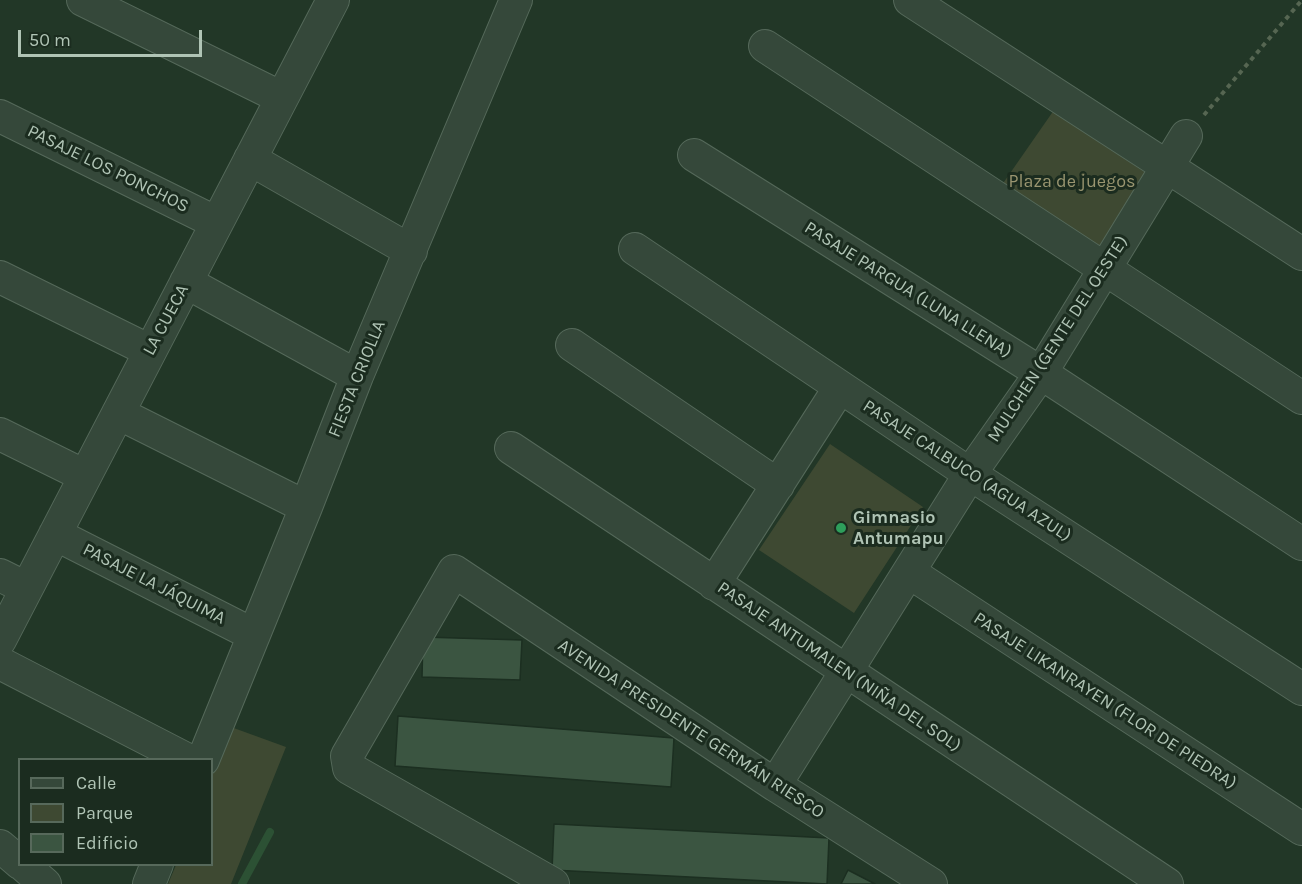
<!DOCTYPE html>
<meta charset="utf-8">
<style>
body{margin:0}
#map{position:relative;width:1302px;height:884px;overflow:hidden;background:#223727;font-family:Karla,sans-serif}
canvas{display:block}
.legend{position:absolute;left:18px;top:758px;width:195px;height:108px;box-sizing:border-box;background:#1b2c1f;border:2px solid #57695b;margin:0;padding:8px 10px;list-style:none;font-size:18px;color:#b0c4b5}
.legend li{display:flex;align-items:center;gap:12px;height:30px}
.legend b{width:30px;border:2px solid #57695b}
.scale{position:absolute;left:18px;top:30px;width:184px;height:27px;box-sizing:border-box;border:3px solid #b0c4b5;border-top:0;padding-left:8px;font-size:18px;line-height:21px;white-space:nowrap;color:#b0c4b5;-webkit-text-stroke:4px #1b2c1f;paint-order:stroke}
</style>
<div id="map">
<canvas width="1302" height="884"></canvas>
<ul class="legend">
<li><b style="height:8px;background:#35483a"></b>Calle</li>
<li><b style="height:16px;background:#3e4932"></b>Parque</li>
<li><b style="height:16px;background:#3b5541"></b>Edificio</li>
</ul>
<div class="scale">50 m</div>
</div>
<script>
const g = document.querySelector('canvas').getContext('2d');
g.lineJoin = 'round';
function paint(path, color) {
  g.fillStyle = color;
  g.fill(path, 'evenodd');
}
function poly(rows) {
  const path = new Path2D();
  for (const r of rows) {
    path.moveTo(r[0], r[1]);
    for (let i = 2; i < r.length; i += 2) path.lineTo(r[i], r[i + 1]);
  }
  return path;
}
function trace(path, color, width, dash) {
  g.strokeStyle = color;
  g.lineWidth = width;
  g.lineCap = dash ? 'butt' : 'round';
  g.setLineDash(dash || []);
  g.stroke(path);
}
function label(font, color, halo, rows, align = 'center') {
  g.font = font + ' Karla,sans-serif';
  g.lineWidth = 6;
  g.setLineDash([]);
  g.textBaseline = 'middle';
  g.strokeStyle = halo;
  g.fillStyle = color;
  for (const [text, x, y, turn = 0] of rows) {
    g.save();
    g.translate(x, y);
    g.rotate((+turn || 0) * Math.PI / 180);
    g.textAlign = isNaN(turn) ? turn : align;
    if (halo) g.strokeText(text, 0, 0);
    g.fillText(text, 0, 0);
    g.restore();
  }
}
const green = poly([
 [1054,110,1146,173,1097,259,997,192],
 [830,444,923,507,854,613,759,550],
 [231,727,286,747,231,884,168,884,176,865,212,864,212,776]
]);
const stream = poly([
 [242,884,270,832]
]);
const building = poly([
 [423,637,522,640,520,680,422,677,423,637],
 [398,716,674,738,671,787,395,766,398,716],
 [554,824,829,838,827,884,552,870,554,824],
 [848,870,875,884,841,884,848,870]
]);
const path = poly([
 [1204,115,1302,0]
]);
const minor = poly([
 [83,0,282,98],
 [910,0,1302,254],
 [765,46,1302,398],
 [0,116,217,223],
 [694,155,1041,373,1302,544],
 [250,159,411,251],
 [635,249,970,474,1302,689],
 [0,277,150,351],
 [186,282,357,376],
 [572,345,778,485],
 [118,413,306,507],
 [0,434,85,476],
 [511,448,1167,884],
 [55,534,254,635],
 [909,572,1302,829],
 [0,575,26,588],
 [714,584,840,387],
 [0,640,333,0],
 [0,663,188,760],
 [203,760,306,507,357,376,516,0],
 [775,785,970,474,1041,373,1186,136],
 [0,846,20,863],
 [22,864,45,884],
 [149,884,157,864],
 [553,884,349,768,347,756,454,571,775,785,931,884]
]);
const markers = [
 [841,528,6,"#2e9e5b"]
];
const streetNames = [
 ["PASAJE LOS PONCHOS",108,169,26],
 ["PASAJE PARGUA (LUNA LLENA)",908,290,32],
 ["LA CUECA",166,320,-62],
 ["MULCHEN (GENTE DEL OESTE)",1058,339,-57],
 ["FIESTA CRIOLLA",357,379,-68],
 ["PASAJE CALBUCO (AGUA AZUL)",967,471,33],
 ["PASAJE LA JÁQUIMA",154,584,27],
 ["PASAJE ANTUMALEN (NIÑA DEL SOL)",839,667,34],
 ["PASAJE LIKANRAYEN (FLOR DE PIEDRA)",1105,701,33],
 ["AVENIDA PRESIDENTE GERMÁN RIESCO",691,729,33]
];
const parkNames = [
 ["Plaza de juegos",1072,182]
];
const poiNames = [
 ["Gimnasio",853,518],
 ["Antumapu",853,539]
];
paint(green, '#3e4932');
trace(stream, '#2c5134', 8);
paint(building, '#3b5541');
trace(building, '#1c2f21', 1.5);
trace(minor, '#55695a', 34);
trace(path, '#566652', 4, [4.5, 4.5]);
trace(minor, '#35483a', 32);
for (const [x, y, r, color] of markers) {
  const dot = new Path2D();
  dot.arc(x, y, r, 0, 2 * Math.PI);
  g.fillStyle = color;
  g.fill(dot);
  trace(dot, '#1b2c1f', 2);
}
label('18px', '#b0c4b5', '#1b2c1f', streetNames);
label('18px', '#999570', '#1b2c1f', parkNames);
label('bold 18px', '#b0c4b5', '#1b2c1f', poiNames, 'left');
</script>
